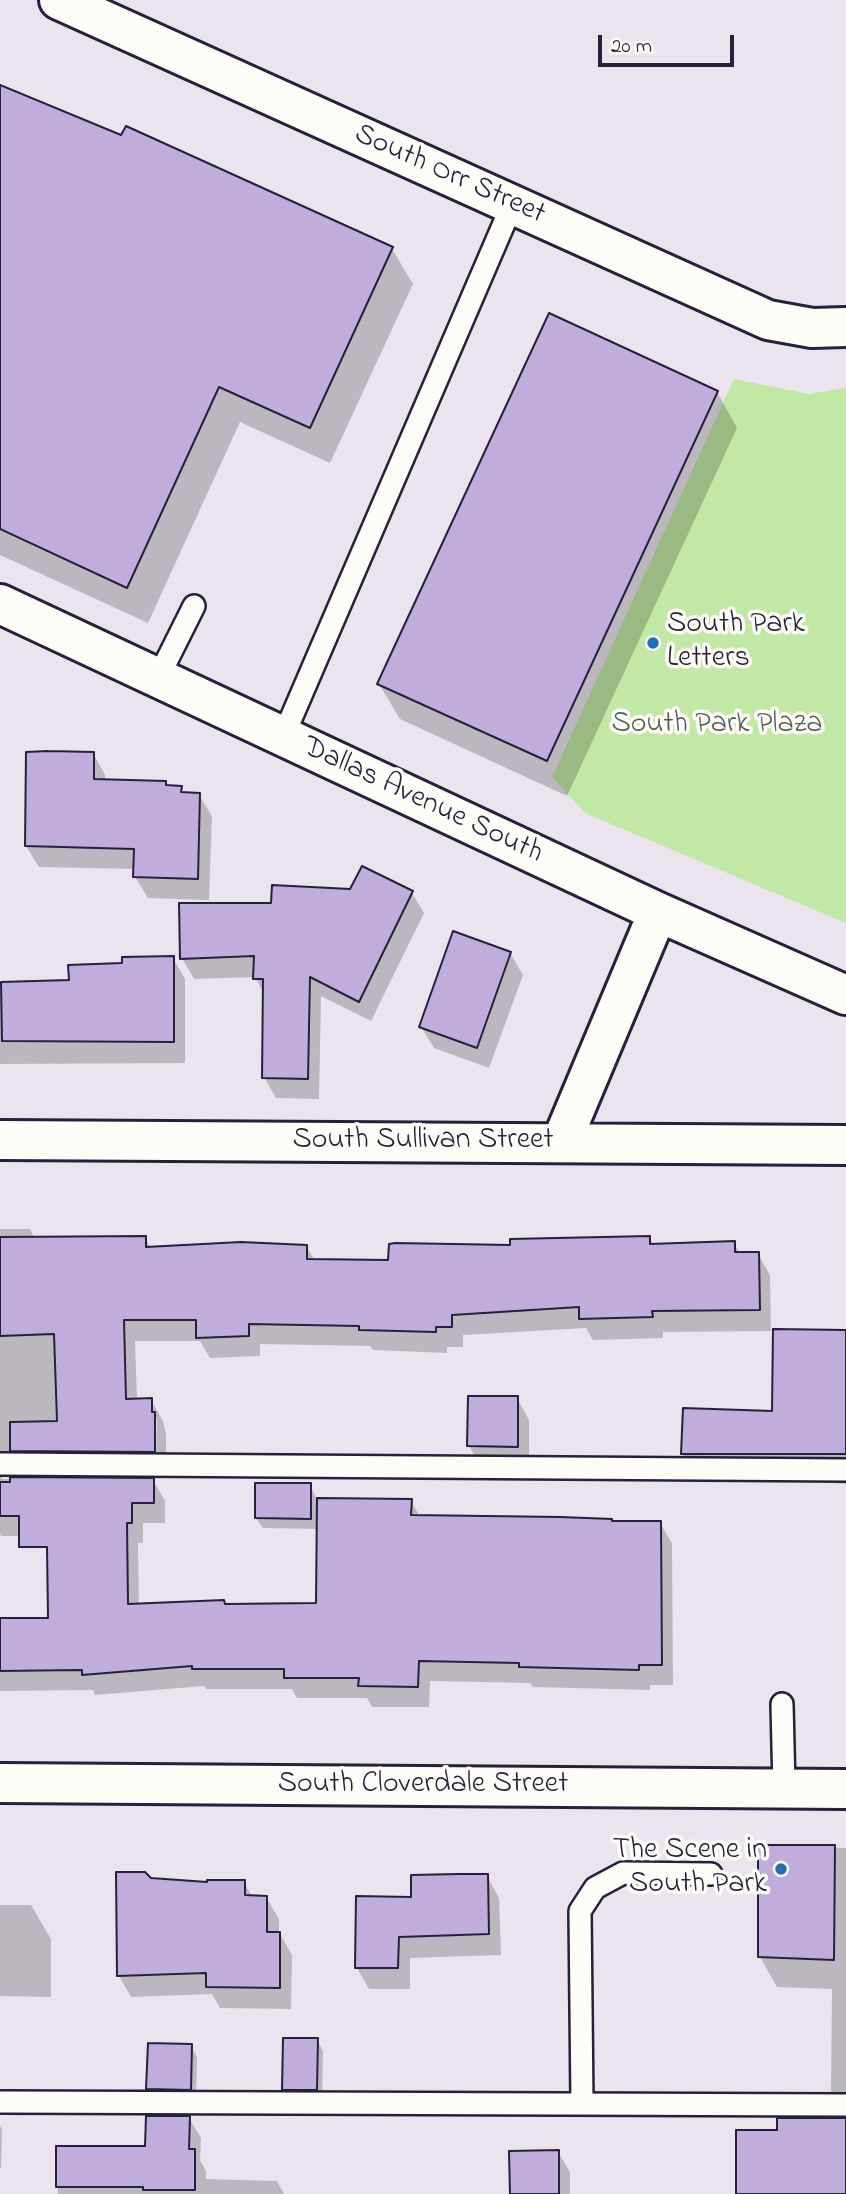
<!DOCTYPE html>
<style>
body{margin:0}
#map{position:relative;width:846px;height:2194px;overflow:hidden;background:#ebe4ef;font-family:"Indie Flower",sans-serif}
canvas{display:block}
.scale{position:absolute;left:598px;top:35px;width:136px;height:32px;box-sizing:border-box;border:4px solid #22223b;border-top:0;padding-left:9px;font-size:21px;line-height:24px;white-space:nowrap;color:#22223b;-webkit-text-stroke:5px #fdfcf7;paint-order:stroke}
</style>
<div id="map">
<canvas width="846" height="2194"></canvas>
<div class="scale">20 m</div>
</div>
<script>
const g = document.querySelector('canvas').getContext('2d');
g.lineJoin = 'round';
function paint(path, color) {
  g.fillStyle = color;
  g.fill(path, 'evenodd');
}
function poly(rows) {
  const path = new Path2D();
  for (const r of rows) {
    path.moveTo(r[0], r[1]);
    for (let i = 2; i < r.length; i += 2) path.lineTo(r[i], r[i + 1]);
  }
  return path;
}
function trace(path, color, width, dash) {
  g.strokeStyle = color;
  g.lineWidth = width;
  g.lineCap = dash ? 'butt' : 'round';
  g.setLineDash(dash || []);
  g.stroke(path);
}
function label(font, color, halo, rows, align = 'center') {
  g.font = font + ' "Indie Flower",sans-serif';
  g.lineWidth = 7;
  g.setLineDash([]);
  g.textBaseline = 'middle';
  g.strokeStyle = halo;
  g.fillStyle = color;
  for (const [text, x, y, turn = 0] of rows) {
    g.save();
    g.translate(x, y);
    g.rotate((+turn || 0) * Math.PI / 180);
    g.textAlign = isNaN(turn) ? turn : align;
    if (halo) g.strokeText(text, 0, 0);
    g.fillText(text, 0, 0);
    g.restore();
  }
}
const green = poly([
 [734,379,809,394,846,388,846,923,585,813,552,777]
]);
const shadow = poly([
 [0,87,392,249,413,284,330,463,240,422,148,623,0,555],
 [717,392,737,428,567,796,400,719,379,684],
 [93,753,105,775,105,781,180,787,185,794,199,795,212,816,209,900,148,898,135,877,135,869,39,867,26,846],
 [412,893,424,913,371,1021,321,996,319,1099,276,1098,264,1077,265,996,255,977,194,979,182,958,273,905],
 [510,953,523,975,489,1068,434,1048,421,1027],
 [173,958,185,979,185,1063,0,1064,0,989,71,982,123,965],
 [0,1229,30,1229,35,1239,145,1237,151,1249,306,1246,315,1261,390,1262,512,1247,649,1237,654,1245,734,1243,740,1254,758,1254,770,1275,771,1331,663,1332,663,1338,593,1340,586,1328,463,1335,463,1347,447,1347,447,1353,373,1350,370,1346,260,1344,260,1356,210,1358,200,1341,135,1341,137,1400,151,1400,163,1421,166,1435,166,1472,5,1474,1,1479,153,1480,165,1501,165,1523,143,1523,143,1543,138,1543,139,1606,318,1604,319,1529,263,1528,256,1518,310,1485,317,1500,411,1501,420,1517,660,1523,672,1543,673,1685,650,1685,650,1690,533,1687,530,1683,430,1681,429,1707,372,1707,367,1698,297,1698,292,1689,206,1689,204,1686,95,1695,93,1690,0,1691,0,1619,50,1619,49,1554,45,1547,30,1536,1,1536,0,1534],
 [153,1419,157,1419,156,1461,153,1461],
 [846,1331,846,1484,833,1483,831,1479,698,1480,683,1453,774,1413],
 [517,1398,529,1420,529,1468,482,1467,469,1446],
 [760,1847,846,1848,846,2118,831,2091,832,1989,777,1987,760,1957],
 [487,1876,499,1898,501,1955,410,1958,410,1989,369,1989,357,1968,413,1898],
 [150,1880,209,1884,244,1882,252,1897,266,1897,279,1919,279,1932,292,1955,291,2009,220,2008,212,1994,131,1997,119,1976],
 [0,1905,31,1905,51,1939,51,1997,0,1996],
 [317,2040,323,2051,322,2100,290,2100,284,2089],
 [191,2046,197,2057,196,2100,154,2100,148,2089],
 [189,2118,201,2138,200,2160,206,2171,206,2179,277,2181,284,2194,58,2194,57,2148,146,2148],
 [0,2126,2,2129,1,2168,0,2168],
 [558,2152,570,2172,570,2194,511,2194]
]);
const building = poly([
 [0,85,121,135,126,126,393,247,310,428,219,387,127,588,0,529,0,85],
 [549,313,718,391,547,761,377,684,549,313],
 [48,751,94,752,94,779,166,781,166,785,182,786,181,792,200,793,198,879,133,877,134,849,25,846,26,752,48,751],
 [362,866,413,891,359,1002,310,977,308,1079,262,1078,263,979,253,979,254,956,180,959,179,903,271,903,272,885,350,889,362,866],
 [453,931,511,952,477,1048,419,1027,453,931],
 [174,956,174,1042,2,1041,1,982,69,980,68,965,122,963,122,957,174,956],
 [146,1236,146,1247,241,1242,307,1245,307,1259,388,1260,389,1244,395,1243,510,1245,510,1239,650,1236,650,1244,735,1241,735,1252,759,1252,760,1310,652,1311,653,1317,579,1319,579,1307,452,1315,452,1327,436,1327,436,1332,359,1330,359,1326,249,1324,249,1336,196,1338,196,1320,124,1320,126,1399,152,1398,152,1412,155,1412,155,1452,10,1451,10,1422,57,1421,54,1334,0,1336,0,1237,146,1236],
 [773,1329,846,1330,846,1454,681,1454,683,1408,772,1411,773,1329],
 [468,1396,518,1396,518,1447,467,1446,468,1396],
 [10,1477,154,1478,154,1503,132,1503,132,1523,127,1523,128,1604,224,1600,225,1604,316,1603,317,1498,412,1499,411,1515,560,1517,612,1519,612,1521,661,1521,662,1665,639,1665,639,1670,519,1667,519,1663,419,1661,418,1687,358,1686,359,1678,284,1678,284,1669,192,1669,192,1666,82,1675,82,1670,0,1671,0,1618,48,1618,47,1547,19,1547,19,1516,0,1516,0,1482,10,1482,10,1477],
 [255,1483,311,1483,311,1519,255,1518,255,1483],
 [758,1845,835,1845,834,1960,758,1957,758,1845],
 [116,1872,145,1872,151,1878,207,1882,207,1880,245,1880,245,1895,267,1896,267,1932,280,1932,280,1988,206,1987,206,1973,117,1976,116,1872],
 [460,1874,488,1874,489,1934,399,1937,398,1968,355,1968,356,1896,411,1897,411,1875,460,1874],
 [283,2038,318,2038,317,2090,282,2090,283,2038],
 [148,2043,192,2044,191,2090,146,2089,148,2043],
 [146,2116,190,2116,189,2149,195,2149,195,2190,143,2190,143,2187,56,2187,56,2146,145,2146,146,2116],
 [777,2118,846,2118,846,2194,736,2194,736,2130,777,2130,777,2118],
 [559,2150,559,2194,510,2194,509,2151,559,2150]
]);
const service = poly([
 [158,678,194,606],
 [283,737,512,205],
 [0,1464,846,1470],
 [782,1704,784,1788],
 [0,2102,846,2105],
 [582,2104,580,1911,595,1888,623,1873,711,1874]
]);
const minor = poly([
 [59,0,768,320,812,328,846,327],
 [0,604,658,912,846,995],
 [0,1140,846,1145],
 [561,1143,658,912]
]);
const secondary = poly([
 [0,1783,846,1789]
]);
const markers = [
 [653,643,7,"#1f6fb2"],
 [781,1869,7,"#1f6fb2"]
];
const streetNames = [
 ["South Orr Street",449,176,24],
 ["Dallas Avenue South",422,802,25],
 ["South Sullivan Street",423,1142],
 ["South Cloverdale Street",423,1786]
];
const poiNames = [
 ["South Park",667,626],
 ["Letters",667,660],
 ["The Scene in",767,1852,"right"],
 ["South Park",767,1886,"right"]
];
const parkNames = [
 ["South Park Plaza",717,726]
];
paint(green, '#c1e8a4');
paint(shadow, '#0003');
paint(building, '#c1addc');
trace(building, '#22223b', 2);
trace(service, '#22223b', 26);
trace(minor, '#22223b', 44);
trace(secondary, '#22223b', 44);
trace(service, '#fdfcf7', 21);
trace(minor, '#fdfcf7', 38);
trace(secondary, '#fdfcf7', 38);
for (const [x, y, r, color] of markers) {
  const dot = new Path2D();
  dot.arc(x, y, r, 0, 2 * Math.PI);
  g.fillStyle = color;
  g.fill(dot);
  trace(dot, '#fdfcf7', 2.5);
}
label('30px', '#22223b', '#fdfcf7', streetNames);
label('30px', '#22223b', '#fdfcf7', poiNames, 'left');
label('30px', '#525d5a', '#fdfcf7', parkNames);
</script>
